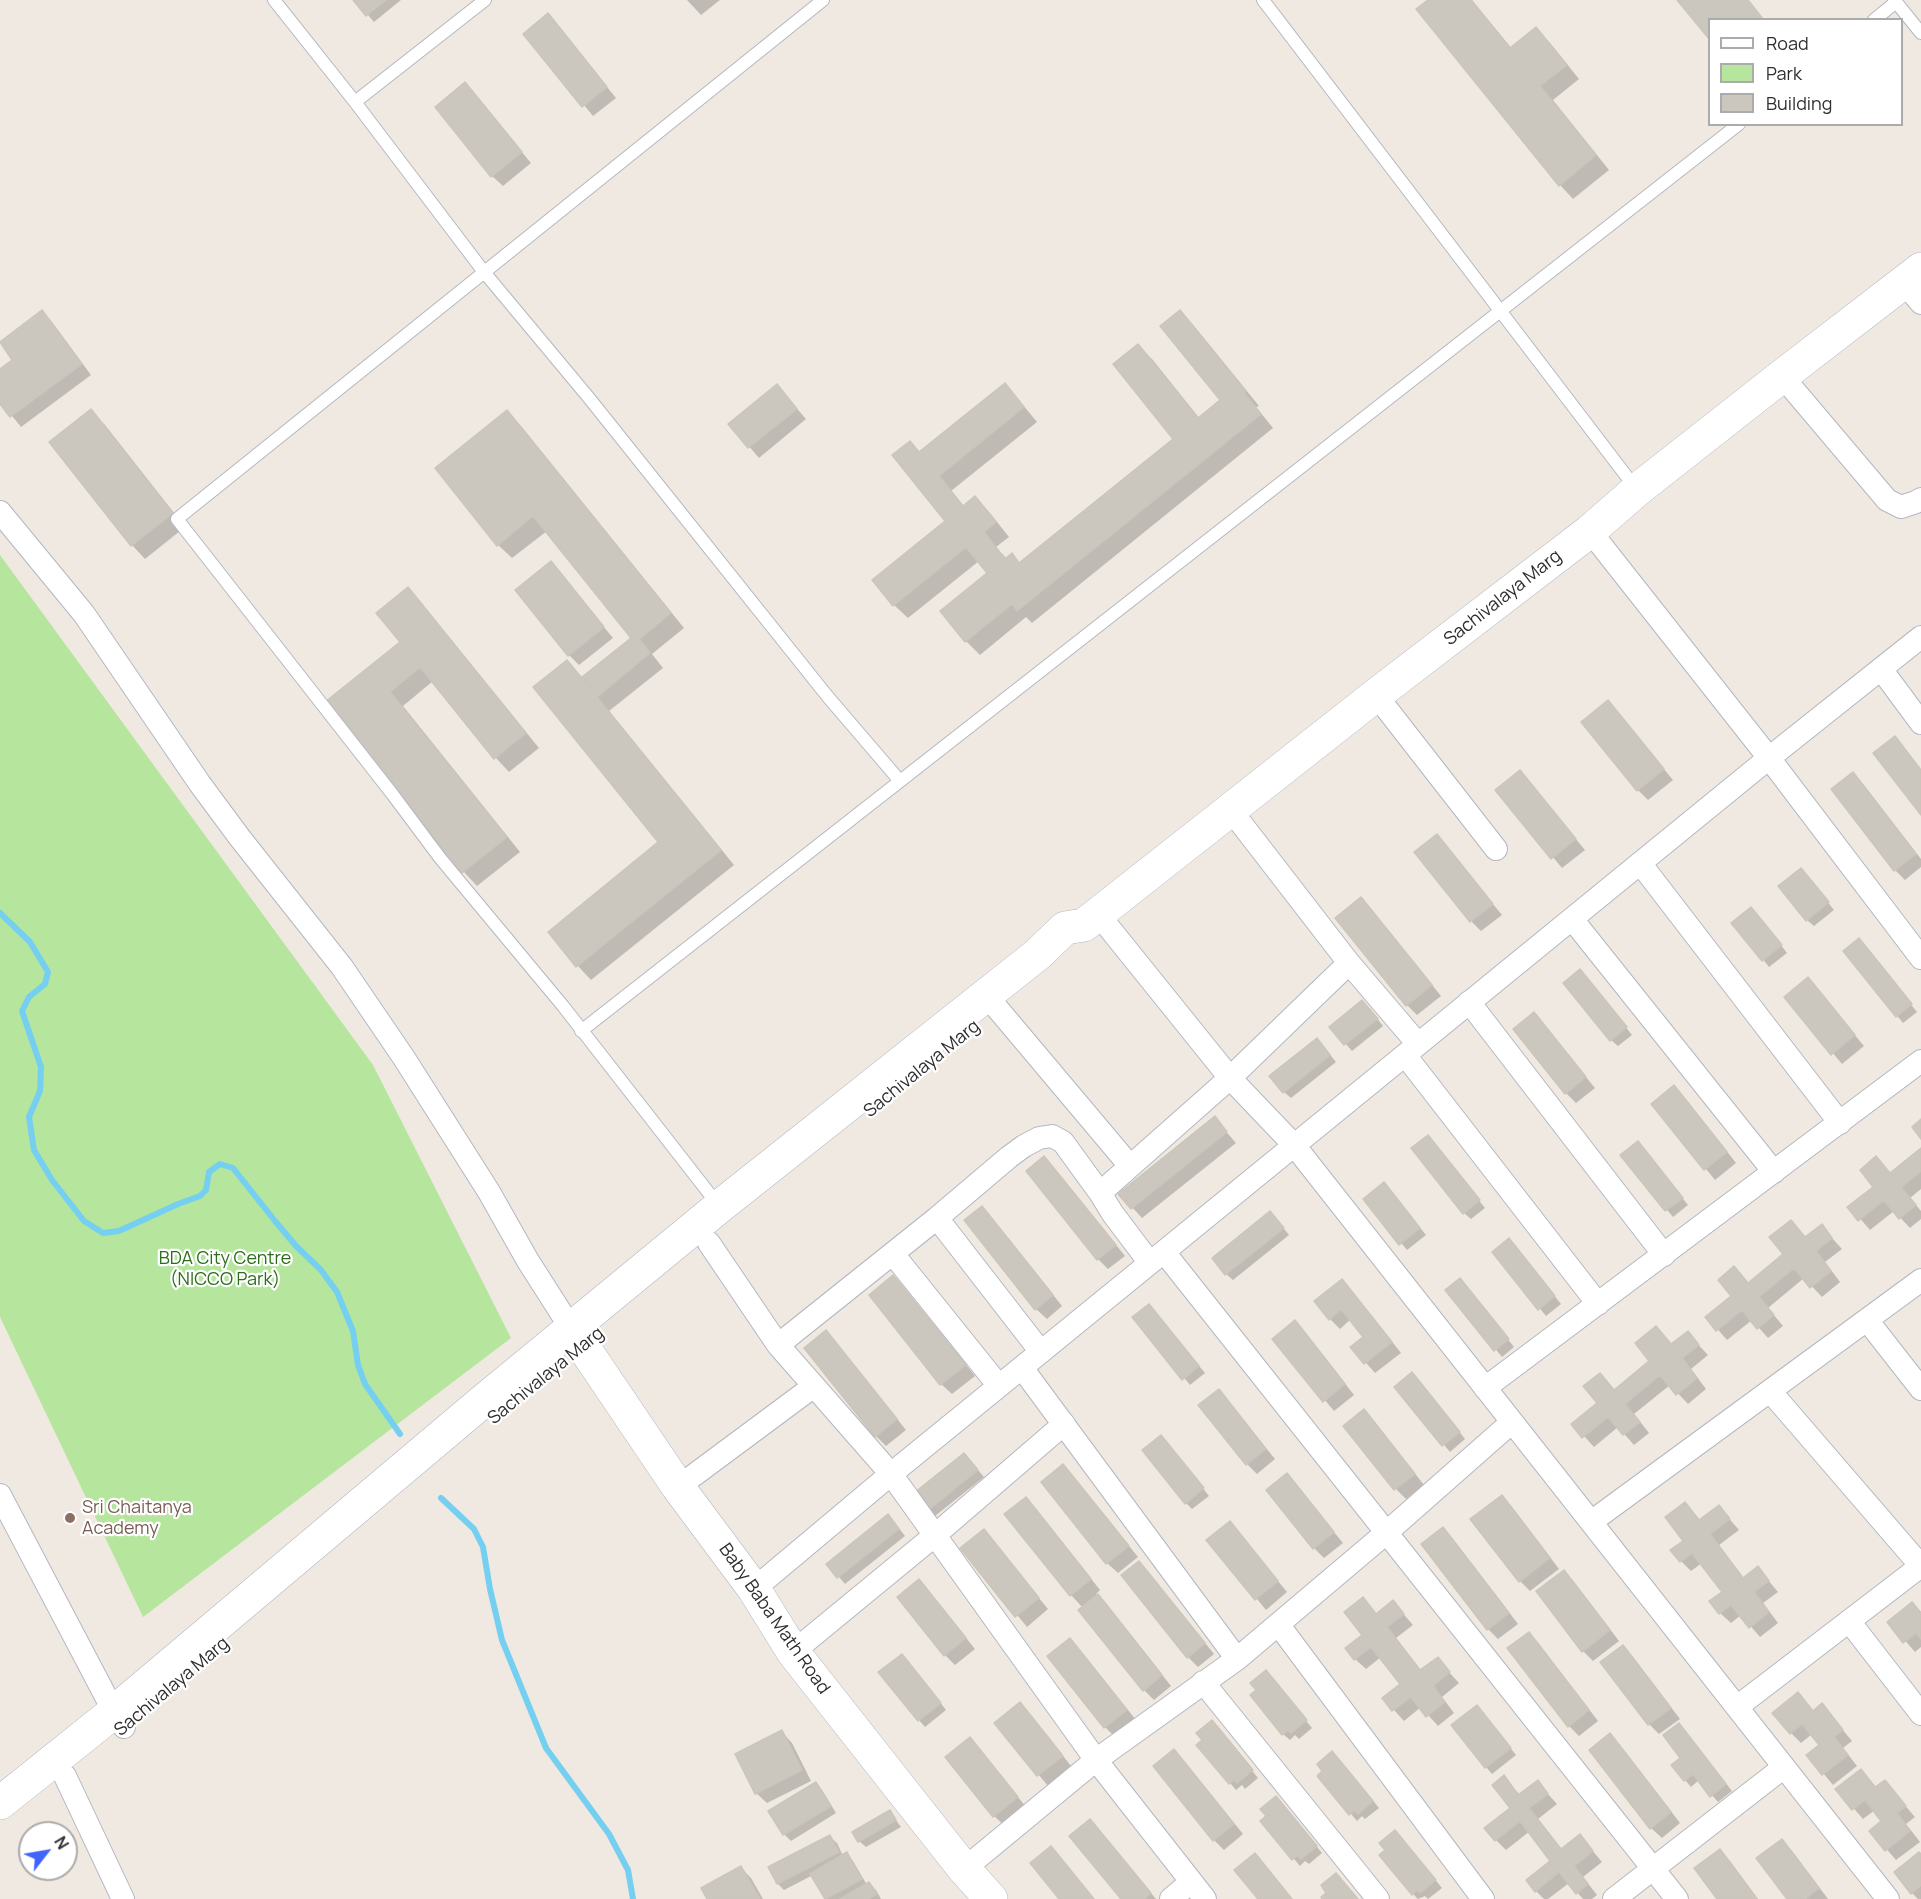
<!DOCTYPE html>
<style>
body{margin:0}
#map{position:relative;width:1921px;height:1899px;overflow:hidden;background:#efe9e1;font-family:Manrope,sans-serif}
canvas{display:block}
.legend{position:absolute;left:1708px;top:18px;width:195px;height:108px;box-sizing:border-box;background:#fff;border:2px solid #ababab;margin:0;padding:8px 10px;list-style:none;font-size:18px;color:#2e2e2e}
.legend li{display:flex;align-items:center;gap:12px;height:30px}
.legend b{width:30px;border:2px solid #ababab}
.north{position:absolute;left:18px;top:1821px;width:60px;height:60px;box-sizing:border-box;background:#fff;border:2px solid #ababab;border-radius:50%;rotate:59deg;font-size:16px;font-weight:700;line-height:24px;text-align:center;color:#2e2e2e}
.north::after{content:'';display:block;margin:auto;width:21px;height:27px;background:#4264fb;clip-path:polygon(50% 0,100% 100%,50% 72%,0 100%)}
</style>
<div id="map">
<canvas width="1921" height="1899"></canvas>
<ul class="legend">
<li><b style="height:8px;background:#fff"></b>Road</li>
<li><b style="height:16px;background:#b6e59e"></b>Park</li>
<li><b style="height:16px;background:#cbc7bf"></b>Building</li>
</ul>
<div class="north">N</div>
</div>
<script>
const g = document.querySelector('canvas').getContext('2d');
g.lineJoin = 'round';
function paint(path, color) {
  g.fillStyle = color;
  g.fill(path, 'evenodd');
}
function poly(rows) {
  const path = new Path2D();
  for (const r of rows) {
    path.moveTo(r[0], r[1]);
    for (let i = 2; i < r.length; i += 2) path.lineTo(r[i], r[i + 1]);
  }
  return path;
}
function trace(path, color, width, dash) {
  g.strokeStyle = color;
  g.lineWidth = width;
  g.lineCap = dash ? 'butt' : 'round';
  g.setLineDash(dash || []);
  g.stroke(path);
}
function label(font, color, halo, rows, align = 'center') {
  g.font = font + ' Manrope,sans-serif';
  g.lineWidth = 4.5;
  g.setLineDash([]);
  g.textBaseline = 'middle';
  g.strokeStyle = halo;
  g.fillStyle = color;
  for (const [text, x, y, turn = 0] of rows) {
    g.save();
    g.translate(x, y);
    g.rotate((+turn || 0) * Math.PI / 180);
    g.textAlign = isNaN(turn) ? turn : align;
    if (halo) g.strokeText(text, 0, 0);
    g.fillText(text, 0, 0);
    g.restore();
  }
}
const green = poly([
 [0,555,373,1065,511,1338,143,1617,0,1317]
]);
const shadow = poly([
 [355,0,401,0,374,22],
 [687,0,720,0,701,15],
 [1430,0,1472,0,1512,49,1536,29,1550,43,1579,79,1553,100,1609,170,1573,199,1560,185],
 [1679,0,1748,0,1764,20,1710,20],
 [548,15,616,98,593,116,525,34],
 [465,84,531,163,503,186,492,176],
 [42,312,52,322,91,375,21,427,0,401,0,371,14,360],
 [1180,312,1194,326,1259,406,1256,407,1273,428,1032,623,1026,617,980,655,966,641,989,574,979,561,908,618,894,605,947,521,910,443,920,453,1004,385,1018,399,1037,422,951,491,964,507,975,498,989,512,1009,537,996,547,1007,559,1012,555,1020,564,1175,439,1138,346,1152,359,1200,419,1222,400],
 [777,386,806,419,759,458,730,424],
 [91,411,105,425,185,527,145,559,132,545],
 [507,412,521,426,684,628,652,654,663,668,609,711,734,865,591,980,578,966,550,932,661,843,567,662,583,678,633,638,547,531,512,558,498,545],
 [551,563,613,638,579,665,569,655],
 [408,589,421,603,539,748,509,772,496,758,433,681,403,706,520,852,477,886,464,872,327,702,402,642],
 [1608,702,1673,780,1648,800,1638,790],
 [1520,772,1585,850,1562,868,1497,790],
 [1853,774,1863,784,1921,859,1921,867,1905,880,1895,870],
 [1437,836,1502,915,1481,931,1471,921,1416,852],
 [1807,876,1834,910,1814,926,1807,920],
 [1361,899,1371,909,1441,996,1417,1015,1407,1005],
 [1758,915,1787,953,1769,967,1734,923],
 [1865,947,1917,1012,1903,1023,1845,951],
 [1586,978,1632,1035,1618,1046,1611,1040],
 [1808,979,1864,1046,1842,1064,1786,997],
 [1369,1008,1383,1026,1352,1051,1331,1027],
 [1534,1014,1595,1088,1576,1103,1566,1093],
 [1323,1046,1336,1062,1291,1098,1284,1092],
 [1674,1087,1684,1097,1736,1163,1715,1180,1653,1104],
 [1215,1119,1236,1143,1142,1218,1120,1194],
 [1434,1144,1485,1208,1471,1219,1464,1213],
 [1644,1150,1688,1205,1673,1217,1622,1156],
 [1921,1150,1921,1189,1910,1198,1921,1211,1921,1219,1910,1228,1894,1211,1870,1230,1850,1207,1875,1187,1876,1158,1891,1174],
 [1044,1158,1054,1168,1125,1256,1108,1269,1098,1259],
 [1390,1191,1426,1235,1407,1250,1365,1199],
 [982,1208,992,1218,1062,1306,1047,1319,1036,1309],
 [1276,1219,1289,1235,1233,1280,1226,1274],
 [1821,1226,1842,1249,1825,1262,1840,1282,1822,1297,1804,1278,1768,1308,1783,1326,1768,1338,1752,1320,1727,1340,1707,1317,1733,1297,1734,1268,1749,1284],
 [1515,1247,1561,1304,1546,1316,1494,1252],
 [893,1277,903,1287,975,1376,952,1394,941,1384,871,1295],
 [1342,1281,1352,1291,1401,1353,1375,1373,1352,1347,1366,1337,1351,1319,1340,1329,1330,1319],
 [1466,1286,1514,1347,1502,1357,1447,1290],
 [1149,1306,1205,1373,1190,1385,1135,1317],
 [826,1332,836,1343,906,1430,886,1446,876,1436],
 [1305,1332,1354,1395,1334,1411,1274,1339],
 [1687,1333,1708,1355,1691,1369,1706,1389,1688,1404,1670,1385,1634,1414,1649,1433,1634,1445,1618,1427,1594,1447,1573,1424,1599,1403,1600,1375,1615,1391],
 [1419,1381,1465,1439,1450,1452,1396,1387],
 [1219,1391,1275,1459,1257,1474,1247,1464],
 [1364,1411,1374,1421,1424,1485,1406,1499,1396,1489],
 [1167,1443,1209,1496,1192,1509,1186,1503],
 [970,1461,984,1477,935,1516,928,1510],
 [1063,1466,1073,1477,1138,1557,1118,1573,1107,1563,1043,1482],
 [1287,1475,1343,1543,1324,1558,1314,1548],
 [1501,1497,1512,1507,1559,1569,1530,1591,1520,1581],
 [1026,1499,1036,1509,1100,1590,1096,1594,1108,1606,1171,1686,1154,1700,1144,1690,1083,1608,1071,1595,1006,1514],
 [1685,1504,1701,1521,1719,1507,1739,1530,1719,1545,1744,1579,1758,1568,1778,1592,1763,1603,1778,1623,1760,1637,1741,1615,1731,1623,1720,1613,1724,1592,1702,1563,1691,1571,1681,1561,1685,1541],
 [894,1522,905,1536,845,1584,828,1564],
 [1230,1523,1287,1592,1266,1610,1209,1540],
 [1443,1529,1453,1539,1518,1624,1498,1639,1488,1629,1423,1544],
 [984,1531,1048,1609,1027,1627,962,1548],
 [1139,1563,1149,1573,1214,1654,1198,1667,1188,1657],
 [1564,1572,1574,1582,1619,1641,1593,1661,1583,1651],
 [919,1581,929,1592,975,1649,955,1665,945,1655,899,1597],
 [1363,1599,1377,1615,1393,1602,1413,1625,1396,1638,1421,1671,1437,1659,1459,1683,1442,1697,1454,1713,1438,1726,1421,1707,1404,1721,1394,1710,1384,1698,1402,1684,1381,1657,1366,1669,1355,1659,1364,1635],
 [1912,1604,1921,1612,1921,1647,1915,1652,1889,1622],
 [1529,1634,1539,1644,1598,1721,1579,1736,1569,1726],
 [1070,1640,1080,1650,1136,1720,1115,1737,1105,1727],
 [1623,1647,1633,1657,1680,1719,1659,1734,1649,1724],
 [908,1662,946,1710,925,1727,919,1720],
 [1272,1679,1312,1728,1299,1739,1295,1735,1290,1740,1283,1734],
 [1798,1694,1814,1712,1822,1705,1852,1741,1843,1748,1857,1766,1833,1785,1808,1755,1821,1745,1812,1734,1801,1743,1791,1733],
 [1020,1704,1072,1767,1048,1786,996,1723],
 [1483,1713,1516,1755,1492,1774,1486,1767],
 [1679,1725,1732,1791,1718,1802,1699,1780,1691,1787,1685,1780],
 [1219,1729,1258,1778,1245,1789,1242,1785,1236,1790,1230,1783,1204,1740],
 [782,1732,792,1743,811,1781,767,1803,756,1793],
 [1610,1735,1620,1745,1680,1823,1662,1838,1651,1828],
 [970,1739,1027,1808,1005,1826,994,1816],
 [1339,1759,1379,1808,1365,1819,1362,1816,1357,1821,1319,1776],
 [1184,1761,1243,1834,1224,1850,1214,1840],
 [1861,1771,1877,1788,1885,1782,1915,1817,1906,1824,1920,1842,1896,1860,1871,1831,1883,1821,1875,1810,1863,1819,1837,1789],
 [1504,1777,1520,1795,1537,1782,1557,1804,1538,1819,1562,1850,1580,1836,1602,1862,1583,1877,1597,1895,1592,1899,1583,1899,1569,1883,1548,1899,1544,1899,1536,1891,1552,1861,1530,1831,1506,1850,1496,1840,1512,1809],
 [816,1784,822,1790,836,1813,791,1841,785,1835,770,1812],
 [1282,1805,1322,1853,1309,1864,1305,1861,1300,1866,1262,1821],
 [890,1812,901,1827,866,1847,859,1841],
 [1090,1821,1100,1831,1156,1899,1123,1899],
 [830,1837,837,1843,843,1856,846,1854,853,1861,867,1885,869,1884,876,1890,881,1899,827,1899,813,1875,784,1890,778,1884],
 [1402,1839,1442,1888,1428,1899,1425,1896,1418,1899,1413,1894],
 [1782,1841,1792,1851,1828,1899,1789,1899],
 [1719,1851,1730,1861,1758,1899,1719,1899],
 [1921,1856,1921,1899,1918,1899,1912,1893],
 [741,1868,751,1878,763,1899,708,1899]
]);
const stream = poly([
 [0,913,30,942,48,972,45,984,29,997,22,1011,41,1067,40,1091,29,1117,34,1150,52,1180,84,1221,103,1233,119,1231,178,1204,200,1196,206,1190,209,1172,220,1164,233,1168,275,1221,296,1246,321,1270,337,1292,353,1331,358,1365,365,1384,400,1434],
 [441,1498,474,1529,483,1547,490,1589,502,1640,546,1748,609,1834,628,1870,633,1899]
]);
const building = poly([
 [353,0,386,0,366,16,353,0],
 [1428,0,1471,0,1510,48,1536,27,1567,65,1540,86,1596,155,1559,186,1416,9,1428,0],
 [1677,0,1748,0,1763,19,1710,20,1710,40,1677,0],
 [548,13,607,87,582,107,523,34,548,13],
 [465,82,522,152,491,177,435,107,465,82],
 [42,310,82,364,10,417,0,404,0,369,12,360,0,342,42,310],
 [1180,310,1246,391,1244,393,1261,414,1017,611,1012,604,965,642,940,611,987,573,966,547,893,606,872,580,945,521,892,455,910,441,919,452,1005,383,1024,407,939,476,963,506,975,496,996,522,984,532,1005,559,1012,553,1019,563,1173,439,1113,364,1138,344,1198,418,1220,400,1160,326,1180,310],
 [777,384,797,409,748,448,728,424,777,384],
 [91,409,173,513,131,546,49,442,91,409],
 [507,410,671,613,639,639,650,653,598,696,582,677,631,638,533,516,497,546,435,468,507,410],
 [551,561,604,627,568,656,515,590,551,561],
 [408,587,526,733,494,759,420,667,390,692,507,837,462,873,325,702,400,642,376,613,408,587],
 [567,660,721,850,576,967,548,932,658,842,533,687,567,660],
 [1608,700,1664,769,1637,791,1581,722,1608,700],
 [1895,736,1921,770,1921,815,1873,753,1895,736],
 [1520,770,1576,839,1551,859,1495,790,1520,770],
 [1853,772,1916,854,1894,871,1831,789,1853,772],
 [1437,834,1493,904,1470,922,1414,852,1437,834],
 [1801,868,1829,902,1806,921,1778,886,1801,868],
 [1361,897,1432,985,1406,1006,1335,918,1361,897],
 [1751,907,1782,945,1762,961,1731,923,1751,907],
 [1859,938,1912,1004,1896,1017,1843,951,1859,938],
 [1580,969,1627,1027,1610,1041,1563,983,1580,969],
 [1808,977,1855,1035,1831,1055,1784,997,1808,977],
 [1362,1000,1378,1019,1344,1045,1329,1027,1362,1000],
 [1534,1012,1586,1077,1565,1094,1513,1029,1534,1012],
 [1317,1038,1330,1055,1283,1093,1269,1076,1317,1038],
 [1674,1085,1727,1152,1704,1170,1651,1104,1674,1085],
 [1215,1116,1227,1132,1131,1209,1118,1194,1215,1116],
 [1921,1119,1921,1139,1912,1127,1921,1119],
 [1428,1135,1480,1200,1463,1214,1411,1148,1428,1135],
 [1638,1141,1683,1198,1665,1211,1620,1155,1638,1141],
 [1921,1148,1921,1171,1901,1187,1916,1205,1899,1219,1884,1200,1858,1221,1847,1207,1873,1187,1860,1170,1876,1156,1890,1173,1921,1148],
 [1044,1156,1116,1245,1097,1260,1026,1171,1044,1156],
 [1384,1182,1420,1228,1399,1245,1363,1199,1384,1182],
 [982,1206,1053,1295,1035,1310,964,1220,982,1206],
 [1270,1211,1284,1228,1225,1275,1212,1258,1270,1211],
 [1791,1220,1805,1237,1822,1224,1832,1238,1816,1251,1831,1271,1810,1288,1794,1268,1759,1297,1774,1315,1757,1329,1742,1310,1716,1331,1705,1317,1731,1296,1718,1280,1734,1266,1748,1283,1783,1254,1769,1237,1791,1220],
 [1509,1238,1555,1296,1538,1310,1492,1252,1509,1238],
 [893,1275,966,1365,940,1385,869,1295,893,1275],
 [1460,1278,1509,1339,1494,1351,1445,1290,1460,1278],
 [1342,1279,1392,1342,1364,1364,1350,1347,1363,1337,1341,1309,1329,1320,1314,1301,1342,1279],
 [1149,1304,1199,1366,1182,1380,1132,1317,1149,1304],
 [1295,1320,1345,1384,1323,1402,1272,1339,1295,1320],
 [1656,1326,1671,1344,1688,1331,1699,1345,1682,1358,1697,1378,1676,1395,1660,1375,1625,1404,1640,1422,1623,1435,1608,1417,1582,1438,1571,1424,1597,1403,1583,1386,1600,1373,1614,1390,1649,1361,1635,1343,1656,1326],
 [826,1330,897,1419,875,1437,804,1348,826,1330],
 [1412,1372,1460,1432,1442,1446,1394,1387,1412,1372],
 [1219,1389,1266,1449,1246,1465,1198,1405,1219,1389],
 [1364,1409,1415,1474,1394,1490,1343,1426,1364,1409],
 [1161,1435,1204,1488,1185,1504,1142,1450,1161,1435],
 [964,1453,978,1470,927,1511,914,1493,964,1453],
 [1063,1464,1129,1546,1106,1564,1041,1482,1063,1464],
 [1287,1473,1334,1532,1313,1549,1266,1490,1287,1473],
 [1502,1495,1550,1558,1519,1582,1470,1519,1502,1495],
 [1026,1497,1091,1579,1070,1596,1004,1514,1026,1497],
 [1685,1502,1699,1520,1719,1505,1730,1519,1710,1534,1743,1578,1758,1566,1769,1581,1754,1592,1769,1612,1749,1628,1731,1605,1719,1614,1709,1601,1722,1592,1692,1553,1680,1562,1670,1550,1683,1541,1665,1517,1685,1502],
 [888,1514,899,1529,837,1578,826,1564,888,1514],
 [1230,1521,1278,1581,1255,1600,1206,1540,1230,1521],
 [1443,1527,1509,1613,1487,1630,1421,1544,1443,1527],
 [984,1529,1039,1598,1015,1617,960,1548,984,1529],
 [1139,1561,1205,1643,1187,1658,1121,1575,1139,1561],
 [1564,1570,1610,1630,1582,1652,1536,1591,1564,1570],
 [919,1579,966,1638,944,1656,897,1597,919,1579],
 [1098,1594,1162,1675,1143,1691,1078,1610,1098,1594],
 [1363,1597,1376,1614,1393,1600,1404,1614,1387,1627,1420,1670,1438,1657,1450,1672,1433,1686,1445,1702,1426,1717,1411,1697,1392,1711,1382,1698,1400,1684,1371,1647,1354,1660,1345,1648,1362,1635,1344,1612,1363,1597],
 [1912,1602,1921,1613,1921,1639,1916,1633,1903,1643,1887,1622,1912,1602],
 [1529,1632,1589,1710,1568,1727,1507,1648,1529,1632],
 [1070,1638,1127,1710,1104,1728,1047,1656,1070,1638],
 [1623,1645,1671,1708,1648,1725,1600,1662,1623,1645],
 [902,1654,941,1703,918,1721,878,1672,902,1654],
 [1266,1670,1307,1720,1291,1733,1288,1730,1282,1735,1250,1695,1256,1690,1250,1683,1266,1670],
 [1798,1692,1813,1711,1822,1703,1843,1730,1834,1737,1848,1755,1822,1775,1806,1755,1819,1745,1802,1724,1790,1734,1772,1713,1798,1692],
 [1020,1702,1063,1756,1037,1776,994,1723,1020,1702],
 [1477,1705,1511,1748,1485,1768,1451,1725,1477,1705],
 [1212,1720,1253,1770,1237,1783,1235,1780,1229,1784,1196,1745,1202,1740,1196,1733,1212,1720],
 [1679,1723,1726,1784,1710,1797,1693,1774,1684,1781,1671,1765,1680,1758,1663,1735,1679,1723],
 [782,1730,802,1770,755,1794,735,1754,782,1730],
 [1610,1733,1671,1812,1650,1829,1589,1750,1610,1733],
 [970,1737,1018,1797,993,1817,945,1757,970,1737],
 [1174,1749,1234,1824,1213,1841,1153,1766,1174,1749],
 [1332,1751,1373,1801,1358,1814,1355,1810,1349,1815,1317,1776,1322,1771,1317,1764,1332,1751],
 [1861,1769,1875,1787,1885,1780,1906,1806,1897,1813,1910,1831,1885,1851,1869,1831,1881,1821,1865,1800,1852,1810,1835,1789,1861,1769],
 [1504,1775,1518,1795,1538,1780,1548,1794,1529,1808,1561,1849,1580,1834,1593,1851,1574,1866,1588,1884,1576,1894,1559,1872,1535,1892,1526,1880,1550,1861,1520,1821,1495,1841,1484,1828,1510,1808,1492,1785,1504,1775],
 [816,1782,831,1806,783,1835,768,1811,816,1782],
 [1276,1796,1317,1846,1301,1859,1298,1855,1292,1860,1260,1821,1266,1816,1260,1809,1276,1796],
 [890,1810,896,1820,858,1842,852,1832,890,1810],
 [1090,1819,1151,1893,1144,1899,1121,1899,1069,1836,1090,1819],
 [1395,1830,1436,1880,1420,1893,1417,1890,1412,1895,1379,1855,1385,1850,1379,1843,1395,1830],
 [830,1835,839,1852,777,1884,768,1867,830,1835],
 [1782,1839,1819,1888,1805,1899,1787,1899,1756,1858,1782,1839],
 [1051,1846,1094,1899,1059,1899,1030,1863,1051,1846],
 [1720,1849,1757,1899,1717,1899,1694,1868,1720,1849],
 [847,1852,862,1879,825,1899,810,1874,847,1852],
 [1919,1852,1921,1854,1921,1885,1911,1894,1894,1872,1919,1852],
 [1255,1853,1292,1899,1258,1899,1234,1870,1255,1853],
 [741,1866,760,1899,707,1899,701,1888,741,1866],
 [1336,1873,1358,1899,1322,1899,1321,1897,1326,1893,1321,1885,1336,1873],
 [869,1882,877,1894,868,1899,840,1899,869,1882]
]);
const lane = poly([
 [274,0,355,102,484,272,589,398,828,697,900,781],
 [1263,0,1637,490],
 [1896,2,1921,33],
 [1874,20,1896,2,1894,0],
 [355,102,485,0],
 [581,1031,1739,124],
 [719,1206,563,1006,440,858,393,795,177,519,823,0]
]);
const street = poly([
 [1904,283,1921,303],
 [1782,376,1887,500,1901,507,1916,502,1921,499],
 [0,512,84,614,200,784,240,838,342,967,404,1058,489,1192,528,1261,572,1330],
 [1590,531,1769,758,1921,958],
 [1881,669,1921,723],
 [1376,695,1496,849],
 [1230,809,1349,963,1418,1044],
 [1640,863,1840,1123],
 [1098,914,1230,1078,1294,1145,1888,1899],
 [1572,919,1774,1172],
 [1469,1002,1664,1255],
 [997,1008,1130,1166],
 [1405,1055,1598,1304],
 [1100,1193,1113,1214,1150,1263],
 [937,1218,1041,1352],
 [1164,1252,1677,1899],
 [893,1254,999,1386],
 [1867,1320,1921,1389],
 [778,1345,937,1218,1009,1157,1024,1146,1039,1138,1052,1136,1063,1142,1100,1193,1230,1078,1349,963],
 [1022,1368,1237,1659],
 [814,1386,891,1474,1096,1760,1205,1899],
 [1485,1388,1921,1061],
 [1770,1391,1921,1566],
 [678,1487,814,1386,778,1345,709,1243],
 [0,1495,114,1712,124,1727],
 [1591,1522,1921,1280],
 [754,1589,891,1474,1150,1263,1769,758,1921,637],
 [1849,1621,1921,1714],
 [1278,1624,1483,1899],
 [793,1652,934,1536,1064,1424],
 [1203,1682,1378,1899],
 [1737,1707,1921,1566],
 [65,1776,123,1899],
 [964,1869,1096,1760,1237,1659,1386,1533,1512,1422],
 [1171,1899,1191,1882],
 [1614,1899,1784,1767]
]);
const secondary = poly([
 [572,1330,678,1487,754,1589,793,1652,964,1869,991,1899],
 [0,1803,114,1712,483,1401,719,1207,1038,954,1065,928,1084,925,1098,914,1376,695,1590,531,1637,490,1782,376,1921,269]
]);
const markers = [
 [70,1518,6,"#8d6e63"]
];
const streetNames = [
 ["Sachivalaya Marg",1503,598,-38],
 ["Sachivalaya Marg",922,1069,-39],
 ["Sachivalaya Marg",546,1376,-39],
 ["Baby Baba Math Road",774,1619,55],
 ["Sachivalaya Marg",172,1687,-40]
];
const parkNames = [
 ["BDA City Centre",225,1259],
 ["(NICCO Park)",225,1280]
];
const educationNames = [
 ["Sri Chaitanya",82,1508],
 ["Academy",82,1529]
];
paint(green, '#b6e59e');
paint(shadow, '#0003');
trace(stream, '#75cff0', 6);
paint(building, '#cbc7bf');
trace(building, '#cbc5ba', 1.5);
trace(lane, '#b4b7c1', 14);
trace(street, '#b4b7c1', 24);
trace(secondary, '#b4b7c1', 34);
trace(lane, '#fff', 12);
trace(street, '#fff', 22);
trace(secondary, '#fff', 33);
for (const [x, y, r, color] of markers) {
  const dot = new Path2D();
  dot.arc(x, y, r, 0, 2 * Math.PI);
  g.fillStyle = color;
  g.fill(dot);
  trace(dot, '#fff', 2);
}
label('18px', '#2e2e2e', '#fff', streetNames);
label('18px', '#2c6e1b', '#fff', parkNames);
label('18px', '#785e54', '#fff', educationNames, 'left');
</script>
